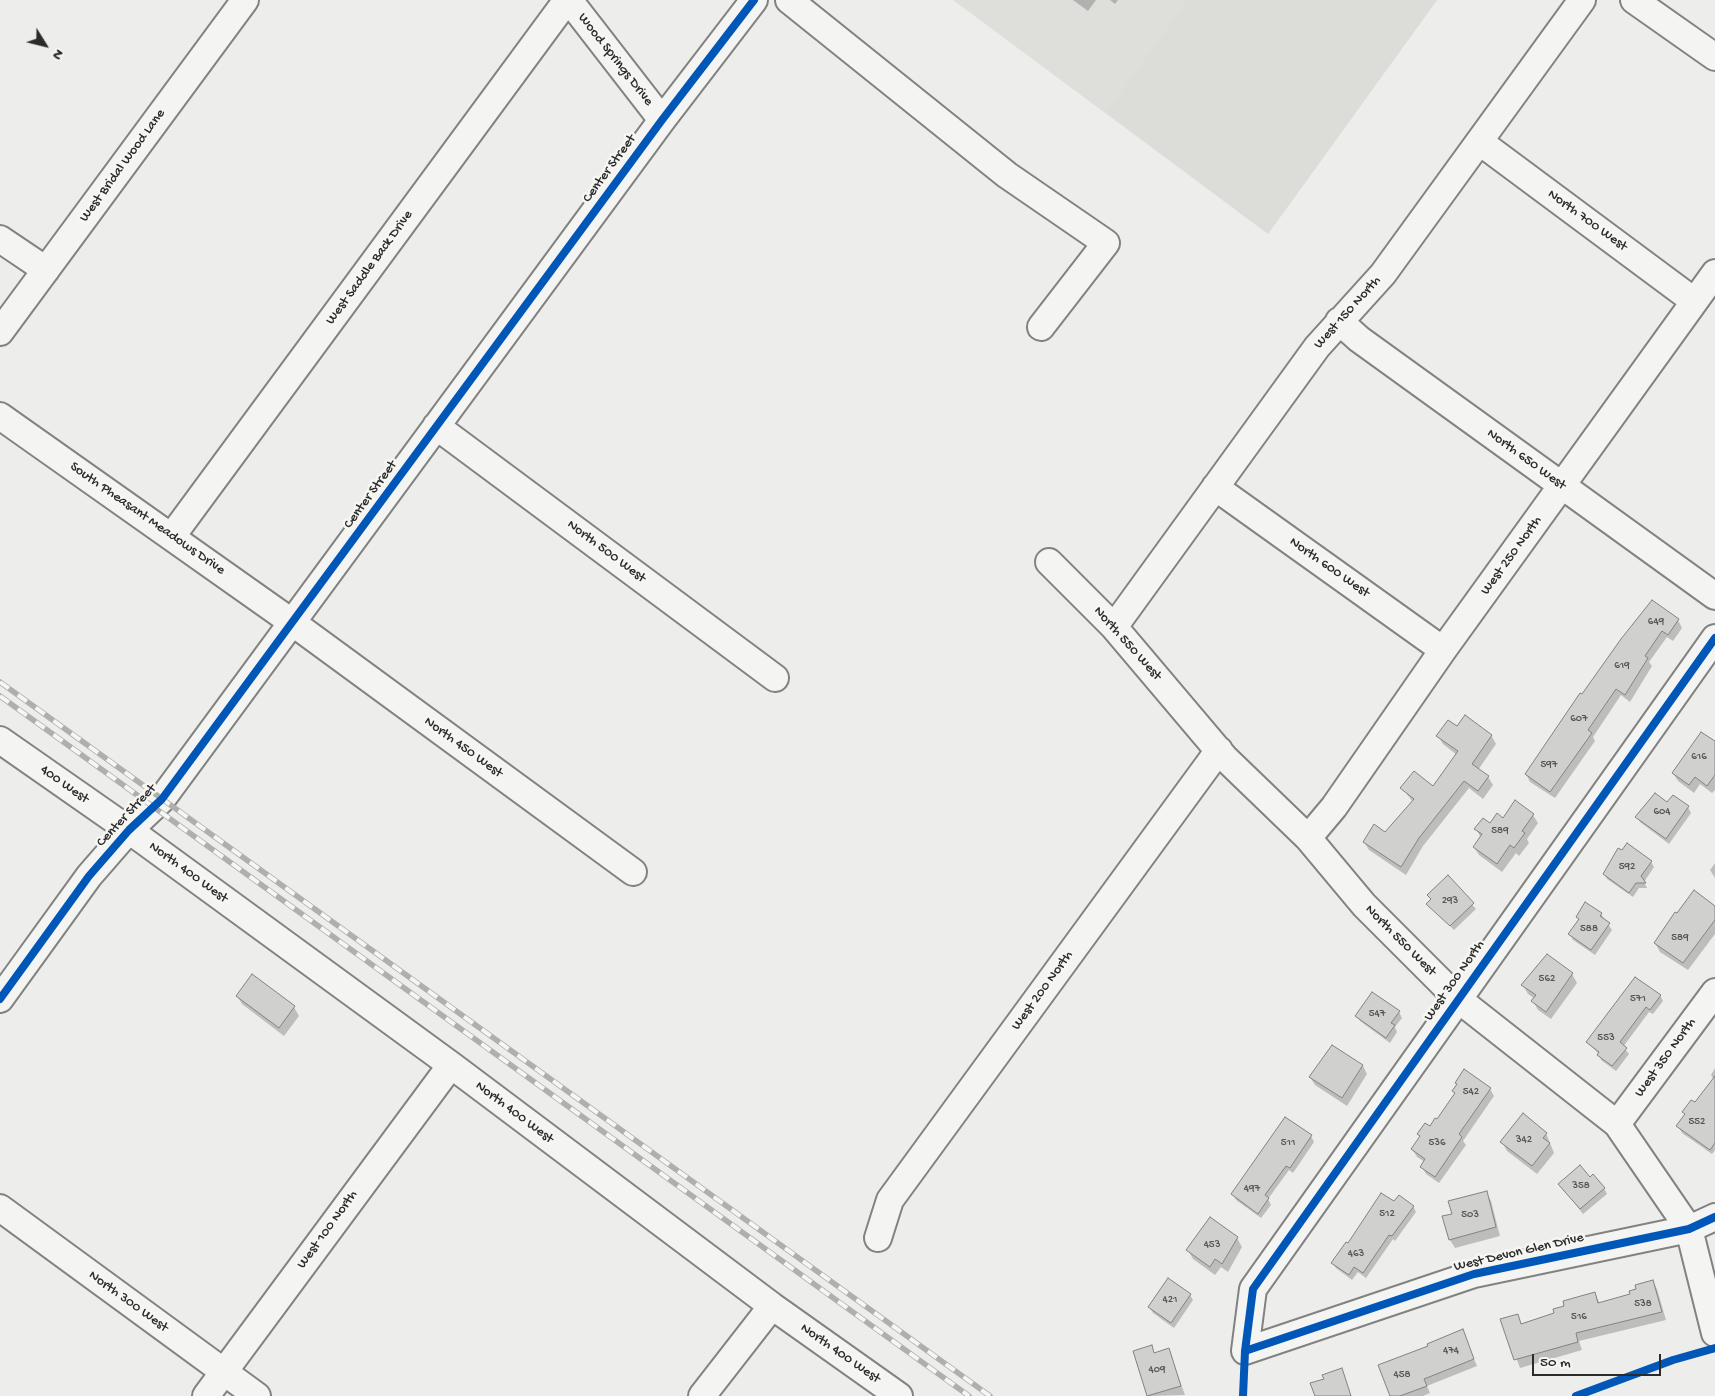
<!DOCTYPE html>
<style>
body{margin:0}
#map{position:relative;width:1715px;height:1396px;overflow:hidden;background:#ededeb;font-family:"Gochi Hand",sans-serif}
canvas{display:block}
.north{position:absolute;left:20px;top:20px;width:50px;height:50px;-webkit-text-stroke:4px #f6f6f2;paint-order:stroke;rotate:126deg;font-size:14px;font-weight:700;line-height:20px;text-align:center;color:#2b2b2b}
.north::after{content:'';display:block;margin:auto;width:18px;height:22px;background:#2b2b2b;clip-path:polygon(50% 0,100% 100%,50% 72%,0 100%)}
.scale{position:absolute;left:1532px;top:1354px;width:129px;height:22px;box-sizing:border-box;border:2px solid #2b2b2b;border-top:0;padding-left:6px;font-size:15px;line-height:18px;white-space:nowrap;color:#2b2b2b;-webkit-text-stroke:4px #f6f6f2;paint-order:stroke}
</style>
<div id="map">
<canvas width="1715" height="1396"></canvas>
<div class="north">N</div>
<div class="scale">50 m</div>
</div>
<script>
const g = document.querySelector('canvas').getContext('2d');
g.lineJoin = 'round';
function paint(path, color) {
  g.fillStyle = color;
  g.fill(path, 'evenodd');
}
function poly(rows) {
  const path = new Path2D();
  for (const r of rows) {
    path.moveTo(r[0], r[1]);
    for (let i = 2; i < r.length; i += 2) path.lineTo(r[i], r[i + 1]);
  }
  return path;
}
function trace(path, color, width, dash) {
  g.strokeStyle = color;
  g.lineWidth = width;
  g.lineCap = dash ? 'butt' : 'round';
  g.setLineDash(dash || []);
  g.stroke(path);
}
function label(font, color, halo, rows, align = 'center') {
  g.font = font + ' "Gochi Hand",sans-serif';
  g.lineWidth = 5;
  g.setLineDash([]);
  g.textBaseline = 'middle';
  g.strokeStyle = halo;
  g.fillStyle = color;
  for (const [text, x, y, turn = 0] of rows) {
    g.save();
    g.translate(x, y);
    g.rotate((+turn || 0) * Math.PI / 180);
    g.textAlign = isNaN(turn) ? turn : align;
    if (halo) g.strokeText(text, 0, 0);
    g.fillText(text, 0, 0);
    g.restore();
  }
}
const built = poly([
 [953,0,1437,0,1268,234]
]);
const green = poly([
 [1188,0,1437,0,1268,234,1107,112]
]);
const shadow = poly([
 [1073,0,1096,0,1088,11],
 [1110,0,1118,0,1115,4],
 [1678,620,1682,628,1673,641,1667,637,1649,662,1652,666,1630,702,1621,695,1593,737,1595,741,1555,798,1530,782,1526,774,1622,639],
 [1458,728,1491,735,1496,744,1478,770,1488,777,1493,785,1483,799,1469,788,1423,846,1406,875,1369,850,1364,842,1386,834,1413,802,1402,788,1433,787,1457,755,1443,744,1438,736],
 [1715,743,1715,790,1712,793,1700,784,1694,793,1678,781,1673,773],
 [1673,796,1688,807,1691,813,1669,844,1640,822,1637,817,1668,804],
 [1516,802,1533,815,1538,823,1527,839,1529,843,1519,856,1516,853,1502,872,1479,855,1474,847,1481,838,1476,829,1503,819],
 [1651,862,1654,867,1644,882,1647,888,1639,888,1633,897,1607,879,1604,874],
 [1715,863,1715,878,1710,870],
 [1448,877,1476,909,1454,930,1428,904,1431,900,1428,895],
 [1715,907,1715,934,1688,970,1660,952,1655,943],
 [1601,914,1612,930,1595,955,1573,940,1570,934,1579,921,1577,917],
 [1547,956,1572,974,1577,983,1551,1019,1538,1010,1533,1001,1535,999,1528,994,1523,985],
 [252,976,294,1007,299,1016,284,1036,242,1004,237,996],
 [1660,995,1663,1001,1653,1014,1649,1012,1623,1047,1629,1054,1616,1071,1601,1060,1599,1054,1587,1042],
 [1399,1012,1402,1018,1395,1027,1397,1032,1390,1043,1360,1021,1357,1016],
 [1333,1046,1363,1066,1367,1074,1347,1106,1315,1085,1310,1077],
 [1715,1068,1715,1150,1712,1154,1682,1133,1678,1126,1714,1080,1711,1075],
 [1490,1089,1494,1096,1463,1141,1466,1145,1439,1183,1426,1174,1422,1167,1425,1162,1417,1157,1412,1149,1420,1138,1418,1134,1437,1121,1456,1094,1454,1091],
 [1286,1119,1311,1136,1314,1142,1293,1173,1289,1170,1268,1199,1271,1205,1261,1218,1236,1200,1233,1194],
 [1546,1133,1554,1153,1537,1174,1507,1151,1502,1142],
 [1590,1179,1604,1188,1607,1194,1583,1214,1560,1184],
 [1486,1192,1491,1201,1500,1236,1455,1248,1450,1240,1453,1214],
 [1394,1203,1413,1206,1416,1212,1395,1241,1393,1239,1366,1278,1358,1272,1352,1280,1336,1268,1332,1263],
 [1237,1238,1242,1247,1228,1272,1221,1267,1215,1275,1193,1259,1188,1250],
 [1653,1281,1657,1289,1666,1320,1579,1341,1582,1350,1520,1368,1502,1320,1517,1315,1522,1325,1555,1314,1595,1293,1600,1304,1632,1295],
 [1190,1295,1193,1300,1174,1328,1153,1313,1150,1308],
 [1462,1331,1477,1366,1427,1386,1430,1393,1423,1396,1391,1396,1429,1347],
 [1151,1346,1155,1354,1168,1349,1185,1395,1148,1396,1134,1352]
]);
const building = poly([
 [1652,600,1679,619,1668,635,1662,631,1645,656,1648,658,1625,695,1616,689,1588,730,1592,733,1550,792,1525,774,1580,693,1582,694,1621,639,1652,600],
 [1465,715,1492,735,1472,764,1489,776,1478,791,1464,781,1419,838,1401,867,1363,842,1374,824,1385,832,1414,799,1400,788,1414,771,1433,786,1458,751,1436,736,1448,720,1457,726,1465,715],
 [1701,732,1715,741,1715,775,1707,786,1695,777,1689,785,1672,773,1701,732],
 [1655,793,1667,802,1673,795,1689,806,1666,839,1635,817,1655,793],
 [1515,800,1534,814,1522,831,1525,833,1514,848,1510,845,1497,864,1473,847,1482,834,1474,829,1483,818,1490,823,1497,813,1503,818,1515,800],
 [1627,843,1652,861,1641,876,1646,883,1636,883,1629,893,1603,874,1618,848,1622,850,1627,843],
 [1448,875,1474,903,1450,926,1426,904,1431,899,1427,895,1448,875],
 [1694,890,1715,906,1715,920,1683,963,1654,943,1675,912,1677,913,1694,890],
 [1585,902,1602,913,1600,916,1610,923,1591,950,1568,934,1579,919,1576,917,1585,902],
 [1547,954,1573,973,1546,1012,1531,1001,1536,995,1521,985,1547,954],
 [252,974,295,1006,279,1028,236,996,252,974],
 [1635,977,1661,995,1650,1010,1646,1007,1620,1042,1627,1048,1612,1066,1597,1055,1599,1052,1586,1042,1635,977],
 [1372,992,1400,1011,1391,1023,1395,1025,1386,1038,1355,1016,1372,992],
 [1332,1045,1363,1065,1342,1098,1309,1077,1332,1045],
 [1464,1069,1491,1088,1459,1134,1462,1137,1435,1177,1420,1167,1425,1159,1411,1149,1420,1136,1417,1134,1425,1123,1430,1126,1435,1118,1437,1119,1455,1093,1452,1091,1457,1084,1455,1083,1464,1069],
 [1715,1076,1715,1143,1710,1150,1676,1126,1685,1114,1682,1112,1691,1100,1695,1102,1715,1076],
 [1523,1113,1547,1133,1543,1138,1550,1143,1532,1166,1500,1142,1523,1113],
 [1285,1117,1312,1135,1290,1168,1286,1166,1265,1195,1269,1198,1258,1214,1231,1194,1285,1117],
 [1580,1165,1590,1177,1593,1174,1605,1188,1580,1209,1558,1184,1580,1165],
 [1487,1191,1496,1227,1449,1240,1442,1216,1452,1214,1448,1201,1487,1191],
 [1381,1193,1394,1201,1399,1195,1414,1206,1392,1236,1389,1235,1363,1273,1354,1267,1349,1275,1331,1263,1346,1242,1348,1243,1381,1193],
 [1210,1217,1238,1237,1222,1264,1215,1259,1210,1267,1186,1250,1210,1217],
 [1168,1278,1191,1294,1171,1323,1148,1307,1168,1278],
 [1653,1280,1662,1312,1576,1333,1578,1342,1514,1360,1500,1319,1518,1314,1521,1324,1554,1313,1553,1309,1564,1306,1563,1301,1595,1292,1598,1303,1630,1294,1629,1291,1636,1289,1635,1285,1653,1280],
 [1463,1329,1474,1359,1424,1379,1427,1386,1400,1396,1390,1396,1378,1365,1428,1346,1427,1344,1463,1329],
 [1152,1345,1154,1353,1169,1348,1181,1386,1147,1396,1133,1351,1152,1345],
 [1342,1368,1351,1396,1315,1396,1310,1383,1324,1379,1322,1375,1342,1368]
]);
const minor = poly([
 [569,0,662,120],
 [789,0,1007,175,1106,243,1041,327],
 [1634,0,1715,57],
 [1480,142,1694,301],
 [0,239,46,270],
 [1339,321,1359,339,1715,596],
 [0,332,245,0],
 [0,416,293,623,633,872],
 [436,426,775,678],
 [1215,487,1443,650],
 [172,536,567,0],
 [1049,562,1114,627,1224,757,1308,838,1364,905,1458,999,1617,1124,1689,1229,1715,1333],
 [1114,627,1317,347,1383,274,1582,0],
 [1715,638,1253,1289,1245,1351,1474,1274,1689,1229,1715,1217],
 [0,740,129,830,451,1065,772,1306,899,1396],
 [1308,838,1334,807,1443,650,1715,273],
 [0,999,89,876,129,830,162,799,662,120,754,0],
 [1617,1124,1715,992],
 [0,1208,257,1396],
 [878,1238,890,1200,1219,750],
 [206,1396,451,1065],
 [702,1396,772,1306]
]);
const rail = poly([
 [0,682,990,1396],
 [0,696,969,1396]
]);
const cycleway = poly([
 [0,999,89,876,129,830,162,799,662,120,754,0],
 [1245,1351,1474,1274,1689,1229,1715,1217],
 [1243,1396,1245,1351,1253,1289,1715,638],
 [1576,1396,1673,1360,1715,1348]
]);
const numberNames = [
 ["649",1656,622],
 ["619",1622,666],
 ["607",1579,719],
 ["616",1699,757],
 ["597",1549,765],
 ["604",1662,812],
 ["589",1500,831],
 ["592",1627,867],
 ["293",1450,901],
 ["588",1589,929],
 ["589",1680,938],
 ["562",1547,979],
 ["571",1638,999],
 ["547",1377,1014],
 ["553",1606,1038],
 ["542",1471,1092],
 ["552",1697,1122],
 ["342",1524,1140],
 ["511",1288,1143],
 ["536",1437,1143],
 ["358",1581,1186],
 ["497",1252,1189],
 ["512",1387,1214],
 ["503",1470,1215],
 ["453",1212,1245],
 ["463",1356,1254],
 ["421",1170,1300],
 ["538",1643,1304],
 ["516",1579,1317],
 ["474",1451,1351],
 ["409",1157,1370],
 ["458",1402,1375]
];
const streetNames = [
 ["Wood Springs Drive",615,60,52],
 ["West Bridal Wood Lane",123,166,-54],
 ["Center Street",610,169,-54],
 ["North 700 West",1587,221,36],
 ["West Saddle Back Drive",370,268,-54],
 ["West 150 North",1348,313,-48],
 ["North 650 West",1526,460,36],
 ["Center Street",371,495,-54],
 ["South Pheasant Meadows Drive",147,519,35],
 ["North 500 West",606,552,37],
 ["West 250 North",1512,556,-54],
 ["North 600 West",1329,568,35],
 ["North 550 West",1127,644,48],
 ["North 450 West",463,748,36],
 ["400 West",64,785,35],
 ["Center Street",127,816,-47],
 ["North 400 West",188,873,36],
 ["North 550 West",1400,941,45],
 ["West 300 North",1455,981,-55],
 ["West 200 North",1043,991,-54],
 ["West 350 North",1666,1058,-54],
 ["North 400 West",514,1113,37],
 ["West 100 North",328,1230,-54],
 ["West Devon Glen Drive",1519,1253,-13],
 ["North 300 West",128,1302,36],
 ["North 400 West",840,1354,35]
];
paint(built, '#dededb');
paint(green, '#dcdcd9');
paint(shadow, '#0003');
paint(building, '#d0d0cf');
trace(building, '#828281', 1);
trace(minor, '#828281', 30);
trace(minor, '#f4f4f2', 26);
trace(rail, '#afafae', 5.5);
trace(rail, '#f6f6f2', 4, [11]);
trace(cycleway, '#0057b8', 8);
label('11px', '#545454', null, numberNames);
label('14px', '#2b2b2b', '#f6f6f2', streetNames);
</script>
